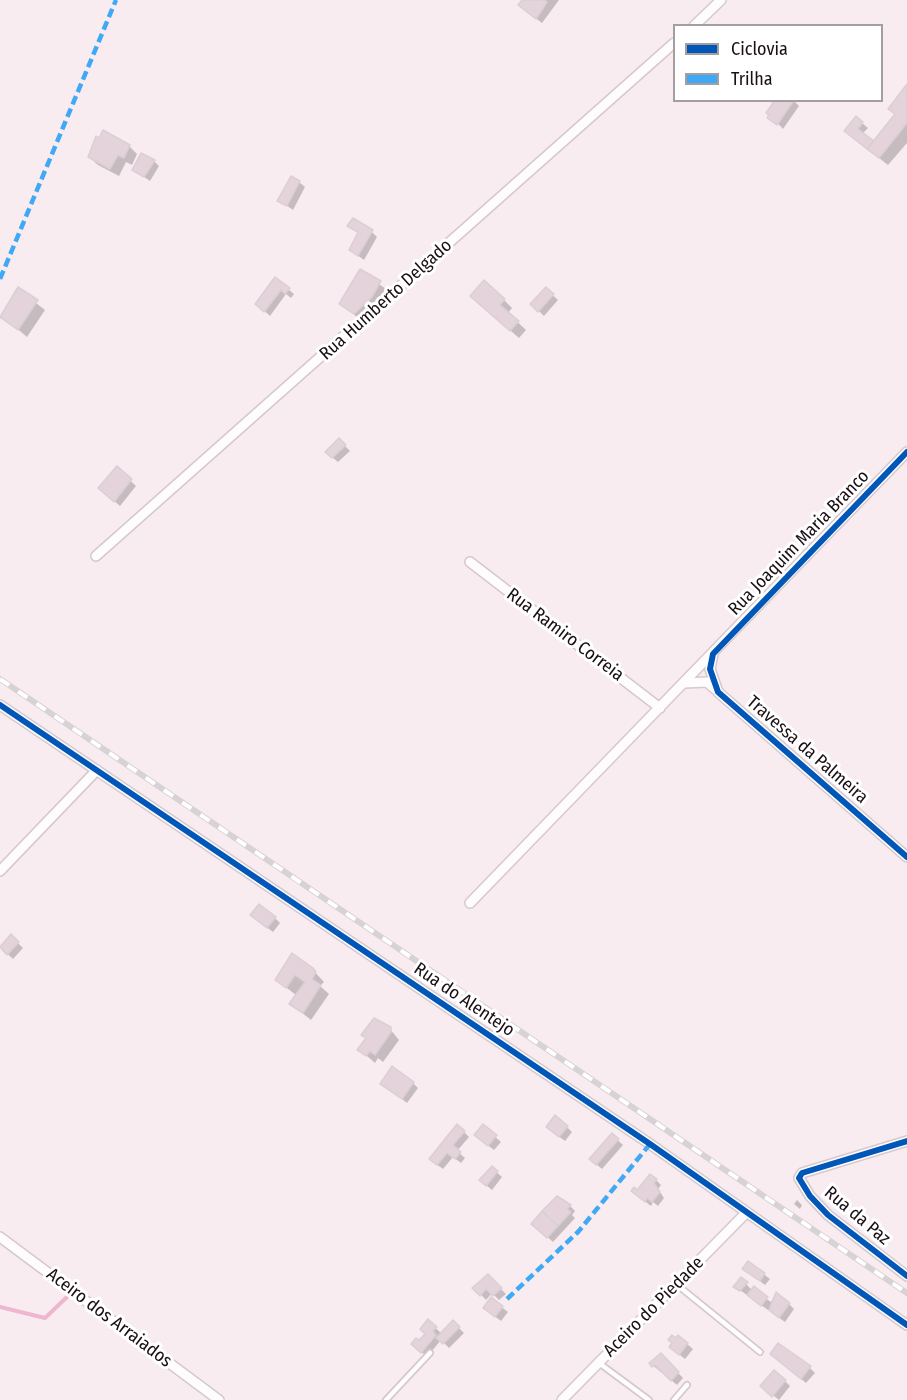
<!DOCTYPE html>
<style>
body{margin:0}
#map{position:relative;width:907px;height:1400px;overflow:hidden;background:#f8ecf1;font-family:"Fira Sans Condensed",sans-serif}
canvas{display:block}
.legend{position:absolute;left:673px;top:24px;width:210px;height:78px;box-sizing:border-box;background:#fff;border:2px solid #a39fa1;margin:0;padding:8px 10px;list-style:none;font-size:18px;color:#190f14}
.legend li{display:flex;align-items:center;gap:12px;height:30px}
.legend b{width:30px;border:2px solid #a39fa1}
</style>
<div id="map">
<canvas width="907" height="1400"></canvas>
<ul class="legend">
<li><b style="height:8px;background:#0057b8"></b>Ciclovia</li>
<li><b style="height:8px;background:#3fa9f5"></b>Trilha</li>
</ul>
</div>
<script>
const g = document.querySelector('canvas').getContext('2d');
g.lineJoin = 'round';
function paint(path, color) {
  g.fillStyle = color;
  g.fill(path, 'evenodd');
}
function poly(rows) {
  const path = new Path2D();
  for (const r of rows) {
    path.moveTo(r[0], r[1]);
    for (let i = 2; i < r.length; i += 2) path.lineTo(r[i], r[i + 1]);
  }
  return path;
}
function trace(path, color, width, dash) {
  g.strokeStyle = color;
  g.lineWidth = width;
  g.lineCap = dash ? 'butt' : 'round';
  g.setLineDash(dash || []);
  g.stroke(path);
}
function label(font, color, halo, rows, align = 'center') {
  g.font = font + ' "Fira Sans Condensed",sans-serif';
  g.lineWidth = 6;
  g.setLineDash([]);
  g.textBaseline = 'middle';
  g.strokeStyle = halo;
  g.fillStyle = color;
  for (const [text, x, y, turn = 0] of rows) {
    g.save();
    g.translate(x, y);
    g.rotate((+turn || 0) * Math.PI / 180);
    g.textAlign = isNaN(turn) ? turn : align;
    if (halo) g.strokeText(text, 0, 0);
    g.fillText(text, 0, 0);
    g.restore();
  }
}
const shadow = poly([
 [523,0,559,0,542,23,525,10],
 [907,87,907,143,888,165,851,136,862,123,868,128,862,134,874,143,896,115,890,109],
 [793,100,799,106,783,129,771,116],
 [129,146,137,154,132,165,126,162,119,176,98,165,89,157],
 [154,161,159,166,150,181,134,170],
 [299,182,305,187,293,210,279,200],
 [349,226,372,232,377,237,364,260,350,250,359,234],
 [360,271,389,291,363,322,341,304],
 [276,279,294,294,291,298,286,294,270,316,257,304],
 [18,289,45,310,27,337,1,315],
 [546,289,558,300,544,316,532,304],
 [504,300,512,308,508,313,526,330,519,338,480,304],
 [339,440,350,451,338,462,332,457],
 [117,468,136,486,120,506,105,493],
 [275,918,280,923,273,932,257,920],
 [11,936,23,948,13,959,1,948],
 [312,969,324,982,320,986,329,994,311,1020,291,1004,297,996,277,980],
 [390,1029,399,1040,383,1062,378,1058,375,1063,359,1049],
 [413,1083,418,1088,407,1103,382,1084],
 [483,1126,501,1142,494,1150,481,1140],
 [567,1127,572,1132,565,1141,553,1132],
 [464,1132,469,1137,457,1151,465,1158,461,1163,453,1157,443,1169,436,1164],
 [612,1135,623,1145,602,1169,596,1164],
 [492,1168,502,1177,492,1190,486,1185],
 [656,1180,661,1185,658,1189,664,1198,658,1206,653,1202,651,1206,638,1196,638,1192],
 [797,1200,802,1205,800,1209,794,1204],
 [567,1203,575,1211,572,1215,575,1218,553,1242,533,1224],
 [749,1263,770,1279,765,1285,744,1269],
 [488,1276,506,1294,499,1300,492,1293,486,1300,475,1288],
 [741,1279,752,1290,771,1302,776,1294,789,1304,794,1309,785,1322,737,1288],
 [491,1299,508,1312,501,1321,490,1313],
 [428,1321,442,1334,453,1322,464,1333,449,1348,441,1340,427,1357,413,1344,419,1343,427,1334],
 [679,1337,693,1349,685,1359,676,1352],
 [661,1355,683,1378,677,1385,651,1364],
 [777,1359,810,1368,815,1373,806,1383],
 [785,1381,790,1386,779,1400,762,1386]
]);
const stream = poly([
 [0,1307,45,1318,68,1296]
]);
const building = poly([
 [522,0,544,0,547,2,536,19,518,5,522,0],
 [907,84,907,123,879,158,867,149,895,114,888,109,907,84],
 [775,100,794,100,777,125,767,118,769,115,766,113,775,100],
 [856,116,863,122,858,129,874,141,867,149,844,131,856,116],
 [103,130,130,145,124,158,118,155,110,169,88,157,96,136,99,138,103,130],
 [141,153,155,160,144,177,132,170,141,153],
 [291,176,300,181,287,206,277,201,291,176],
 [353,218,373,230,358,256,349,250,358,232,347,226,353,218],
 [360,269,381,281,372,297,354,314,339,304,360,269],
 [275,277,290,288,285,294,281,290,264,312,255,304,275,277],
 [484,280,505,299,500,305,519,321,510,331,470,296,484,280],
 [18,287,38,300,18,330,0,317,18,287],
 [546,287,554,294,538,312,530,304,546,287],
 [339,438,346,445,332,458,325,452,339,438],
 [117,466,132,479,114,502,98,488,117,466],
 [259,904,276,917,267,928,250,915,259,904],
 [11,934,19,942,7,955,0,947,11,934],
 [292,953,313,968,316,972,312,979,321,985,303,1013,289,1004,305,982,295,975,286,988,275,980,292,953],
 [374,1018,391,1027,391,1032,375,1055,370,1051,366,1056,357,1050,366,1038,361,1035,374,1018],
 [392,1066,414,1082,402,1099,380,1084,392,1066],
 [555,1115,568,1126,559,1137,546,1127,555,1115],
 [457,1124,465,1131,453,1145,461,1152,455,1159,447,1153,437,1165,429,1159,457,1124],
 [483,1124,497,1135,488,1146,474,1135,483,1124],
 [612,1133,619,1139,596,1165,589,1159,612,1133],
 [492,1166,498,1171,486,1186,479,1180,492,1166],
 [650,1174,657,1179,654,1183,660,1192,652,1202,647,1198,645,1202,631,1191,634,1187,637,1190,650,1174],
 [557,1196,571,1205,567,1209,571,1212,558,1226,542,1211,557,1196],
 [542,1211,558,1226,547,1238,531,1224,542,1211],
 [748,1261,765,1273,760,1281,742,1269,748,1261],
 [488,1274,502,1288,493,1296,486,1289,480,1296,472,1288,488,1274],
 [741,1277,748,1282,740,1291,733,1287,741,1277],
 [754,1286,768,1297,761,1306,747,1295,754,1286],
 [776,1292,790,1303,779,1318,769,1310,776,1292],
 [491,1297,503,1306,495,1317,483,1308,491,1297],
 [428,1319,437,1327,433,1331,436,1335,421,1353,411,1344,416,1338,419,1340,425,1334,420,1329,428,1319],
 [453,1320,460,1327,443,1344,436,1338,453,1320],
 [672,1335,676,1338,678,1335,688,1343,679,1355,669,1347,672,1343,668,1340,672,1335],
 [778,1343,811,1366,801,1379,770,1354,778,1343],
 [661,1353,679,1372,671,1381,655,1365,652,1367,649,1363,661,1353],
 [774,1370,786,1380,772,1397,760,1386,774,1370]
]);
const service = poly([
 [676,1284,760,1352],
 [599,1363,649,1400],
 [386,1400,430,1353],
 [674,1400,687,1385]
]);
const minor = poly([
 [694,26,721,0],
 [96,556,674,43],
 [470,562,660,708],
 [713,654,710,669,718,692,907,857],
 [684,683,707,682,715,689],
 [0,705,650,1144,907,1325],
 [0,871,97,770],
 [470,903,907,452],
 [907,1141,802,1173,799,1178,810,1196,828,1215,907,1276],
 [0,1237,219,1400],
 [562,1400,746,1213]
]);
const rail = poly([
 [0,679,907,1293]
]);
const quiet = poly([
 [0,279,116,0],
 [507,1299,578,1232,650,1144]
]);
const cycleway = poly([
 [907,452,713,654,710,669,718,692,907,857],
 [0,705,650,1144,907,1325],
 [907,1141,802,1173,799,1178,810,1196,828,1215,907,1276]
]);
const streetNames = [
 ["Rua Humberto Delgado",386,300,-42],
 ["Rua Joaquim Maria Branco",799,543,-46],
 ["Rua Ramiro Correia",565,635,37],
 ["Travessa da Palmeira",807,750,41],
 ["Rua do Alentejo",464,1000,34],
 ["Rua da Paz",857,1216,40],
 ["Aceiro do Piedade",654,1307,-45],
 ["Aceiro dos Arraiados",109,1318,37]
];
paint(shadow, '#0003');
trace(stream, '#eeb6cf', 4);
paint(building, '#e4d3da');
trace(building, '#dacfd3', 1.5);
trace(service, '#d5c9ce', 8);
trace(minor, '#d5c9ce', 12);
trace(service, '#fefcfd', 4.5);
trace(minor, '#fefcfd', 9);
trace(rail, '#d7d2d4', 6);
trace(rail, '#fff', 4, [11]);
trace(quiet, '#3fa9f5', 4.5, [9, 4.5]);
trace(cycleway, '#0057b8', 6);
label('18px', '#190f14', '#fff', streetNames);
</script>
